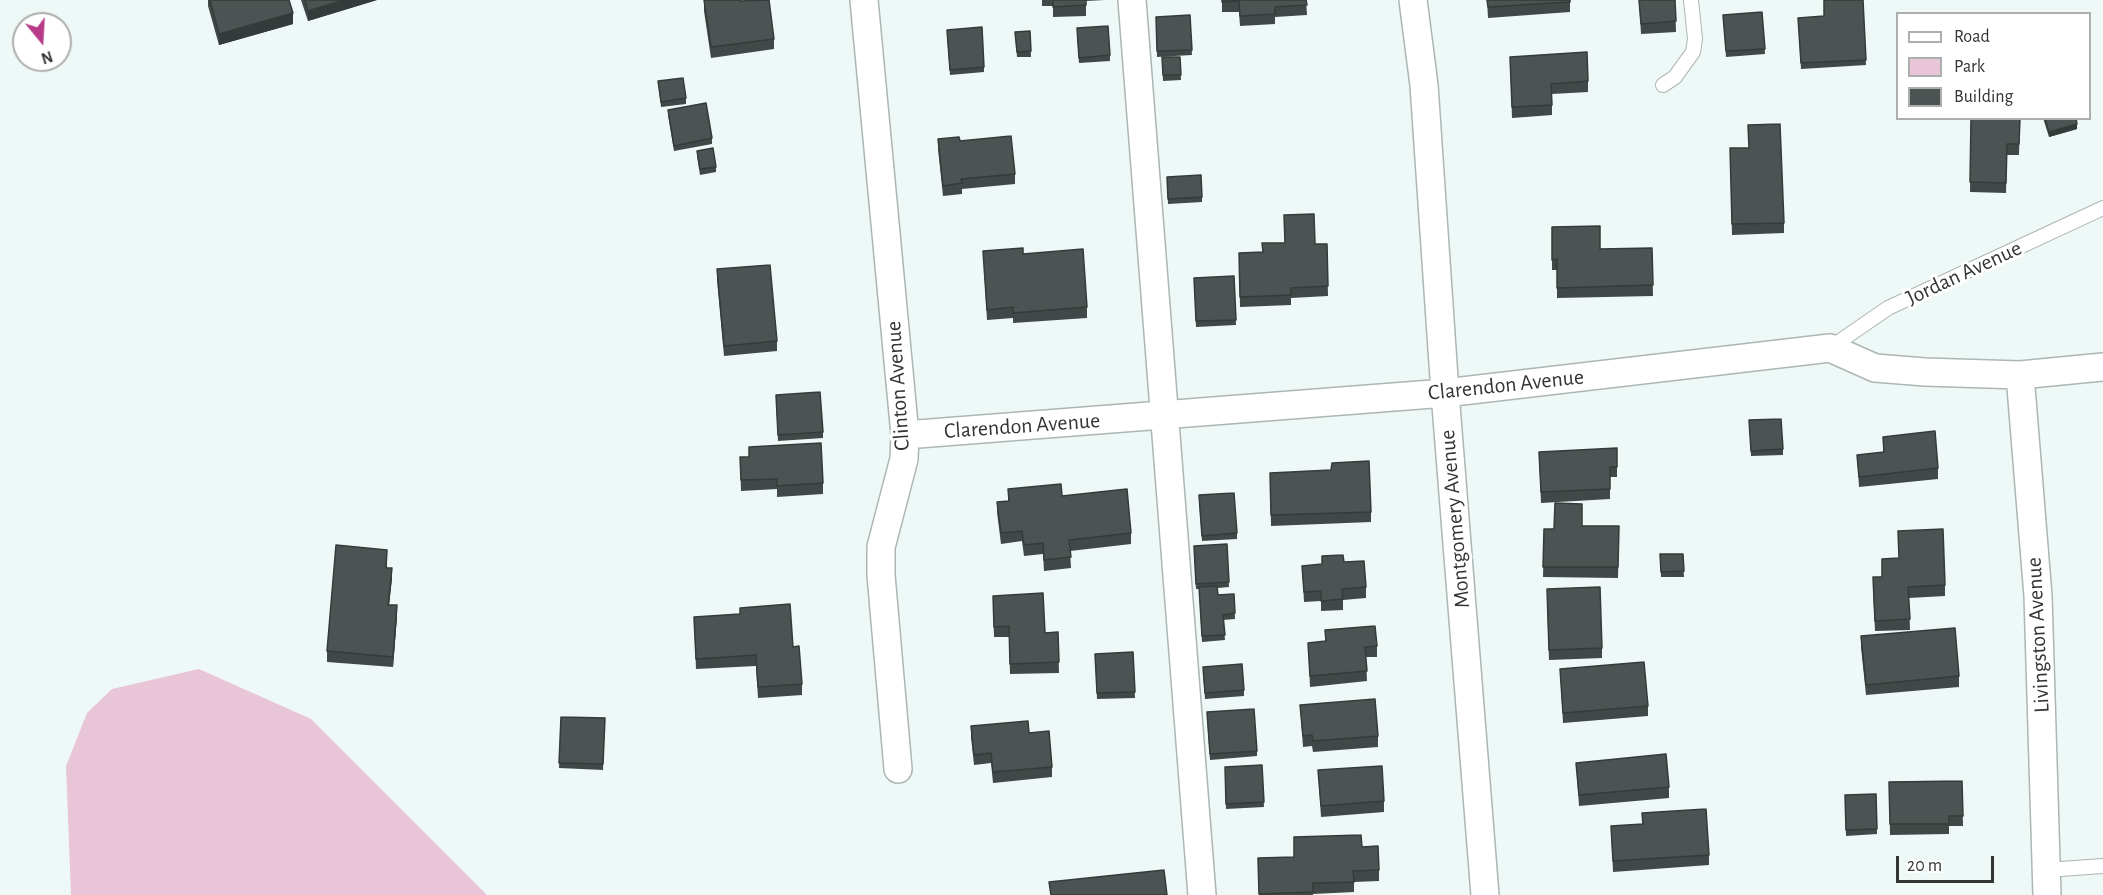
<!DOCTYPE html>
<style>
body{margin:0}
#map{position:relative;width:2103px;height:895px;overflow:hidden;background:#eef8f6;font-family:"Alegreya Sans",sans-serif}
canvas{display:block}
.legend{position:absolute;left:1896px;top:12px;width:195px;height:108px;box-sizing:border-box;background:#fff;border:2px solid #adaeae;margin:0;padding:8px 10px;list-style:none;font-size:18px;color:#313534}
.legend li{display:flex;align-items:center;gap:12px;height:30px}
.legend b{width:30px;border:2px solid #adaeae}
.north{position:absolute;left:12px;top:12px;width:60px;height:60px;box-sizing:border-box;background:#fff;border:2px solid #adaeae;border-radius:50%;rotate:162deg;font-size:16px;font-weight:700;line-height:24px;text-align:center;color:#313534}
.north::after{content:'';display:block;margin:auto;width:21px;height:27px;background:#b83b89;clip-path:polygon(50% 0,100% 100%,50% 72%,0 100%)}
.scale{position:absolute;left:1896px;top:856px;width:98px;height:27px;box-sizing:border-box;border:3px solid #313534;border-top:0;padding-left:8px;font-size:18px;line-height:21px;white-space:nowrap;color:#313534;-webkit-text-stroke:4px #fff;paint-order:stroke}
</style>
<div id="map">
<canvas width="2103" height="895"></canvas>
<ul class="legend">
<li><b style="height:8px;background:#fff"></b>Road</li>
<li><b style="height:16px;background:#e8c5d7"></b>Park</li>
<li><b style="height:16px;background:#4c5453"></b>Building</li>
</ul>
<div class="north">N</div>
<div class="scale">20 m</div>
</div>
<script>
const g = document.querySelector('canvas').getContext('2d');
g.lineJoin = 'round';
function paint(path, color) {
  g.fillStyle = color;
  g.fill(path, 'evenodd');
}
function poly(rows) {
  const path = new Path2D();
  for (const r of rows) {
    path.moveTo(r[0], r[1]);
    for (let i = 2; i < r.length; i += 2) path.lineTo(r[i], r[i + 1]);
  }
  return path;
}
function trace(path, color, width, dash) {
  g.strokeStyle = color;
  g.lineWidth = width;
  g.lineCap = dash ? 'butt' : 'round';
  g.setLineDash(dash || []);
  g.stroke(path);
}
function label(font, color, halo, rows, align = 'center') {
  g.font = font + ' "Alegreya Sans",sans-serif';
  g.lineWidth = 6;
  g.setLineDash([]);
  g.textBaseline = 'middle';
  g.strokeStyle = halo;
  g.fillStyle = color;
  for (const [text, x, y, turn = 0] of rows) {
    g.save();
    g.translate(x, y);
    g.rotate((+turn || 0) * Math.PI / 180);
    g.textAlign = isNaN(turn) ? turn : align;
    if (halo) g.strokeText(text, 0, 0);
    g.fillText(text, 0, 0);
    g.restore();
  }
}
const green = poly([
 [199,669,311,719,487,895,71,895,66,766,87,713,112,689]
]);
const lane = poly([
 [1663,85,1675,77,1693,52,1695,39,1691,0],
 [1830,348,1888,308,2103,208],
 [2046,870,2103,866]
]);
const street = poly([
 [864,0,905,435,904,459,881,547,881,575,898,769],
 [1132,0,1202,895],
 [1413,0,1424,85,1445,393,1485,895],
 [2020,375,2038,596,2047,895],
 [905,435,1445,393,1830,348,1875,368,1925,372,2020,375,2103,367]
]);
const wall = poly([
 [208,0,289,0,293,24,219,45,208,6],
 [301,0,377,0,308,21],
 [704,0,774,39,774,49,711,58,704,11],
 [1042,0,1105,0,1086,1,1086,16,1053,17,1053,6,1042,6],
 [1222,0,1306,0,1307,15,1275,17,1275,24,1240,26,1239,12,1222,12],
 [1487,0,1570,0,1570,12,1488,18],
 [1639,0,1675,0,1676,32,1641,34],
 [1863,0,1866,65,1801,69,1798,18,1824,17],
 [1762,12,1765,54,1726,57,1723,15],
 [1190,15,1192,55,1157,57,1156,17],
 [1030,31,1031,57,1017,57,1015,32],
 [1077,34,1110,55,1110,61,1079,63],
 [947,36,984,67,984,72,950,75],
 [1162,57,1180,57,1181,80,1163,81],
 [1510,57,1588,81,1588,92,1552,94,1552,115,1512,118],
 [658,81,686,98,686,104,661,107],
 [668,110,712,138,712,144,674,151,668,115],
 [1971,118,2020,118,2019,155,2007,155,2006,193,1970,192],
 [2043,118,2076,118,2077,129,2049,137],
 [938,139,960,141,1015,174,1015,184,962,189,962,194,943,196,938,149],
 [1730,148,1749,148,1784,223,1784,233,1732,235],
 [697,151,716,167,716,172,700,175,697,156],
 [1167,177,1202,197,1202,202,1168,204],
 [1552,227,1600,249,1652,248,1653,296,1557,298,1557,270,1552,270],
 [1315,244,1327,244,1328,296,1291,298,1291,305,1240,307,1239,253,1262,252],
 [983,251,1023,254,1087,307,1087,318,1013,323,1013,318,987,320],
 [717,269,777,341,777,351,724,356,717,280],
 [1234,276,1236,325,1196,327,1194,278],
 [776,401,823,432,823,438,778,441],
 [1749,420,1783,449,1783,455,1751,456],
 [1883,437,1938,468,1938,479,1859,487,1857,455,1883,452],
 [1539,452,1617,467,1617,477,1610,477,1610,499,1541,503],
 [740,457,823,483,823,494,777,497,777,489,741,491],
 [1270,473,1371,512,1371,522,1271,526],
 [1008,489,1062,496,1131,533,1131,544,1070,551,1071,568,1044,571,1043,554,1024,556,1022,541,1001,544,997,512,997,502,1008,501],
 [1199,501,1237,533,1237,539,1202,541],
 [1582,526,1619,526,1618,578,1543,577,1544,529,1554,529],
 [1227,544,1229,587,1218,588,1218,595,1234,594,1235,619,1223,620,1225,640,1202,642,1199,589,1196,589,1194,552],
 [1660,554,1683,554,1684,577,1661,577],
 [387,560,387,568,392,578,389,605,397,616,393,667,327,662,327,651],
 [1344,562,1366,587,1366,598,1343,600,1343,610,1321,611,1321,601,1304,602,1302,566],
 [1882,577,1945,585,1945,596,1909,598,1910,630,1875,631,1873,588],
 [1547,600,1602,648,1602,658,1549,660],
 [993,606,1045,633,1058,632,1059,673,1010,674,1009,637,994,637],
 [694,617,793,647,802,684,802,695,758,698,756,666,696,669],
 [1325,630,1377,646,1377,657,1366,657,1367,681,1310,687,1308,643,1325,641],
 [1861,636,1959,676,1959,687,1866,695,1861,647],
 [1133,652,1135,698,1097,699,1095,654],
 [1560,669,1648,706,1648,716,1563,723],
 [1203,672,1244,690,1244,696,1205,699],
 [1300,705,1378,736,1378,747,1313,752,1312,746,1303,747],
 [561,717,605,718,603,770,559,768],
 [1207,717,1257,751,1257,756,1210,760],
 [971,726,1029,733,1052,767,1052,777,993,783,991,763,974,765,971,737],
 [1576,763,1669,787,1669,798,1579,806],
 [1262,765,1264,807,1226,809,1225,767],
 [1318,770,1384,801,1384,812,1321,817],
 [1962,781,1963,826,1949,826,1949,834,1890,835,1889,782],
 [1876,794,1877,834,1846,836,1845,795],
 [1642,813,1709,855,1709,865,1613,872,1611,826,1642,824],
 [1362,847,1379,870,1379,881,1354,882,1354,892,1313,894,1313,895,1259,895,1258,858,1294,857]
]);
const shadedWall = poly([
 [344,0,377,0,308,21,308,11],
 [293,13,293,24,219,45,219,34],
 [2077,124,2077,129,2049,137,2049,132],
 [392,568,392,578,388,615,388,605],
 [397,605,397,616,393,667,393,657]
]);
const building = poly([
 [210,0,289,0,293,13,219,34,210,0],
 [305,0,344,0,308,11,305,0],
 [704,0,740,0,740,1,769,0,774,39,711,47,704,0],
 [1053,0,1086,0,1086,5,1053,7,1053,0],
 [1222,0,1306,0,1307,5,1275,7,1275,14,1240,16,1239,1,1222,2,1222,0],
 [1487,0,1570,0,1570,2,1488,7,1487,0],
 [1639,0,1675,0,1676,21,1641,24,1639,0],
 [1824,0,1863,0,1866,60,1801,63,1798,18,1824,16,1824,0],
 [1762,12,1765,49,1726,51,1723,15,1762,12],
 [1190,15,1192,50,1157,51,1156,17,1190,15],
 [1108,26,1110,55,1079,58,1077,28,1108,26],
 [982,27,984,67,950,70,947,30,982,27],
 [1030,31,1031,51,1017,52,1015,32,1030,31],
 [1587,52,1588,81,1551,84,1552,105,1512,107,1510,57,1587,52],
 [1162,57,1180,57,1181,75,1163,75,1162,57],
 [683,78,686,98,661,102,658,81,683,78],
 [706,103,712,138,674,146,668,110,706,103],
 [1971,118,2020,118,2019,144,2007,144,2006,183,1970,182,1971,118],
 [2045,118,2076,118,2077,124,2049,132,2045,118],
 [1780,124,1784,223,1732,224,1730,148,1749,148,1748,125,1780,124],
 [1011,136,1015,174,961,179,962,183,943,186,938,139,959,137,960,141,1011,136],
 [713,148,716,167,700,169,697,151,713,148],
 [1201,175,1202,197,1168,199,1167,177,1201,175],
 [1314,214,1315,244,1327,244,1328,286,1291,288,1291,295,1240,297,1239,253,1263,252,1262,243,1285,243,1284,215,1314,214],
 [1600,226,1600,249,1652,248,1653,285,1557,288,1557,259,1552,260,1552,227,1600,226],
 [1023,248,1023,254,1083,249,1087,307,1013,313,1013,307,987,310,983,251,1023,248],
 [770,265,777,341,724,346,717,269,770,265],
 [1234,276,1236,320,1196,321,1194,278,1234,276],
 [820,392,823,432,778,435,776,395,820,392],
 [1781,419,1783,449,1751,451,1749,420,1781,419],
 [1935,431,1938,468,1859,477,1857,455,1884,452,1883,437,1935,431],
 [821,443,823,483,777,486,777,479,741,480,740,457,749,457,749,447,821,443],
 [1617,448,1617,467,1610,467,1610,489,1541,492,1539,452,1617,448],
 [1369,461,1371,512,1271,515,1270,473,1331,470,1332,463,1369,461],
 [1061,484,1062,496,1127,489,1131,533,1069,540,1071,557,1044,560,1043,543,1024,545,1022,531,1001,533,997,502,1009,501,1008,489,1061,484],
 [1234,493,1237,533,1202,536,1199,495,1234,493],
 [1555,503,1582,504,1582,526,1619,526,1618,567,1543,567,1544,529,1554,529,1555,503],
 [1943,529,1945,585,1908,587,1910,619,1875,621,1873,577,1882,577,1882,559,1899,558,1898,531,1943,529],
 [1227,544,1229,582,1196,584,1194,546,1227,544],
 [336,545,387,550,386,568,392,568,388,605,397,605,393,657,327,651,336,545],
 [1660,554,1683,554,1684,571,1661,572,1660,554],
 [1343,555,1344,562,1364,561,1366,587,1342,589,1343,599,1321,601,1321,591,1304,592,1302,566,1322,564,1322,556,1343,555],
 [1217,586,1218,595,1234,594,1235,613,1223,615,1225,635,1202,636,1199,587,1217,586],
 [1600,587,1602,648,1549,650,1547,589,1600,587],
 [1043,593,1045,633,1058,632,1059,662,1010,664,1009,626,994,627,993,596,1043,593],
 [790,604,793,647,799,646,802,684,758,687,756,655,696,659,694,617,740,614,740,608,790,604],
 [1375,626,1377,646,1365,647,1367,671,1310,676,1308,643,1326,641,1325,630,1375,626],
 [1955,628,1959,676,1866,685,1861,636,1955,628],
 [1133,652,1135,692,1097,693,1095,654,1133,652],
 [1644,662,1648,706,1563,713,1560,669,1644,662],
 [1242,664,1244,690,1205,693,1203,667,1242,664],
 [1375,699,1378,736,1313,741,1312,735,1303,736,1300,705,1375,699],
 [1254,709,1257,751,1210,754,1207,712,1254,709],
 [561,717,605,718,603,764,559,763,561,717],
 [1028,721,1029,733,1049,731,1052,767,993,772,991,753,974,755,971,726,1028,721],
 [1666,754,1669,787,1579,795,1576,763,1666,754],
 [1262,765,1264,802,1226,804,1225,767,1262,765],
 [1382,766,1384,801,1321,806,1318,770,1382,766],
 [1962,781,1963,816,1949,816,1949,824,1890,824,1889,782,1962,781],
 [1876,794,1877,829,1846,830,1845,795,1876,794],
 [1706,809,1709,855,1613,861,1611,826,1643,824,1642,813,1706,809],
 [1361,835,1362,847,1378,846,1379,870,1353,871,1354,882,1313,883,1313,892,1259,894,1258,858,1294,857,1294,837,1361,835],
 [1164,870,1167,895,1051,895,1049,882,1164,870]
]);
const streetNames = [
 ["Jordan Avenue",1964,273,-25],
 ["Clarendon Avenue",1506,385,-6],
 ["Clinton Avenue",898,386,-94],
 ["Clarendon Avenue",1022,426,-4],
 ["Montgomery Avenue",1455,519,-95],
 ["Livingston Avenue",2038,635,-93]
];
paint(green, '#e8c5d7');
trace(lane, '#acb6b4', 16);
trace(street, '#acb6b4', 30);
trace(lane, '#fff', 14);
trace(street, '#fff', 27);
paint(wall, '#414847');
paint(shadedWall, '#353b3a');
paint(building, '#4c5453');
trace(building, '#353b3a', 1.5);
label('22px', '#313534', '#fff', streetNames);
</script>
